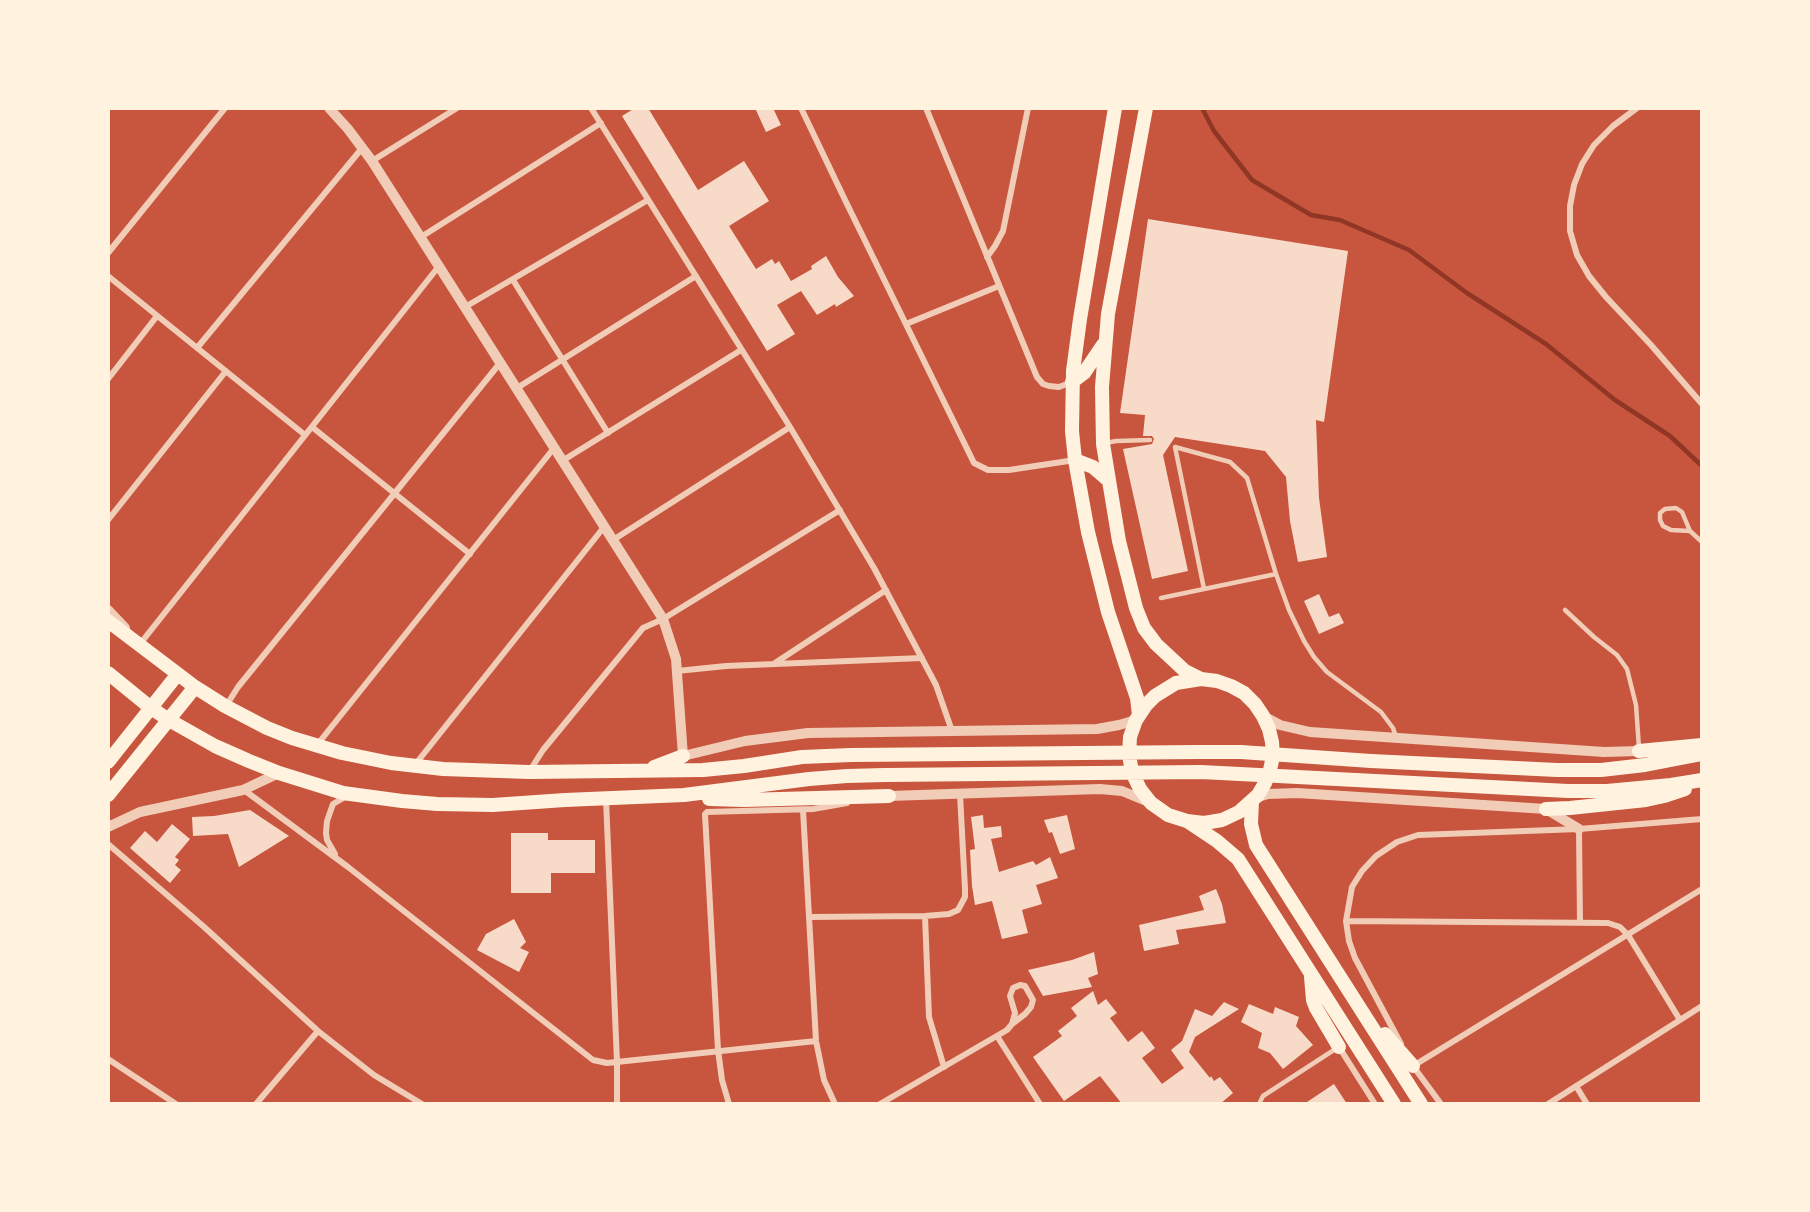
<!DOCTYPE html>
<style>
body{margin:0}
#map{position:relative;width:1810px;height:1212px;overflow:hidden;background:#c8553d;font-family:"Public Sans",sans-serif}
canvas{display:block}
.frame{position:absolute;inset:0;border:110px solid #fff3e0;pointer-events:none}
</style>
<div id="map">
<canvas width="1810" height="1212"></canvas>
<div class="frame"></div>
</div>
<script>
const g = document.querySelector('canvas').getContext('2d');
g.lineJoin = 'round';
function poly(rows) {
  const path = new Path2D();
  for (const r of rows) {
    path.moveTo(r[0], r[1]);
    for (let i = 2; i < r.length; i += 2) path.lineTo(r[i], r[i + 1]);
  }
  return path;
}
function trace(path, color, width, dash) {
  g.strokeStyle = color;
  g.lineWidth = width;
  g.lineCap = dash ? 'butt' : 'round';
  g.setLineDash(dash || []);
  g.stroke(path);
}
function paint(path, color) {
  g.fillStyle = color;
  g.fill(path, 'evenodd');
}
const stream = poly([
 [1202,108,1214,131,1252,180,1311,215,1340,220,1409,250,1467,293,1546,344,1615,400,1670,436,1702,466]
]);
const building = poly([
 [635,108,648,108,698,190,744,161,769,201,729,226,756,269,772,259,775,264,779,261,791,281,812,269,811,266,826,256,838,277,854,296,836,307,835,304,817,315,801,291,777,305,795,334,767,351,622,116],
 [755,108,773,108,781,125,766,132],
 [1148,219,1348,251,1324,422,1316,420,1319,498,1327,557,1298,562,1290,521,1286,477,1265,451,1175,437,1163,455,1188,571,1152,579,1123,449,1152,444,1154,439,1152,436,1143,436,1145,415,1120,413],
 [1319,594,1329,617,1339,613,1344,623,1319,634,1304,601],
 [250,810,289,836,239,867,228,834,193,836,192,817,214,816],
 [983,815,984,828,1001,826,1002,837,991,839,999,872,1033,861,1036,865,1050,857,1058,878,1036,885,1042,904,1022,910,1028,933,1002,939,992,901,975,905,972,886,970,850,975,849,971,817],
 [1067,815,1075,849,1060,854,1052,832,1049,833,1044,820],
 [172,824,190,839,175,857,179,860,175,865,181,870,170,883,130,848,145,831,157,842],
 [511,833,548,833,548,840,595,840,595,873,551,873,551,893,511,893],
 [1216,889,1222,904,1226,923,1176,930,1179,944,1144,951,1139,925,1204,910,1199,896],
 [514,919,526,942,520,948,529,952,519,972,477,950,486,934],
 [1094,952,1098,974,1088,978,1092,987,1043,996,1028,970,1072,960],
 [1093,991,1098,1005,1106,999,1117,1013,1110,1018,1128,1042,1142,1031,1155,1048,1142,1058,1162,1084,1184,1068,1171,1050,1182,1041,1195,1009,1212,1016,1224,1002,1239,1009,1195,1037,1189,1052,1210,1078,1211,1076,1214,1081,1220,1077,1233,1093,1220,1104,1122,1104,1100,1076,1064,1101,1033,1057,1062,1036,1058,1031,1077,1016,1071,1008],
 [1249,1004,1273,1014,1275,1007,1299,1017,1296,1026,1313,1045,1283,1069,1270,1053,1258,1048,1262,1033,1241,1022],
 [1334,1084,1347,1104,1304,1104]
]);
const service = poly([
 [1106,443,1116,441,1150,440],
 [1690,531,1671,530,1663,526,1660,520,1660,513,1665,509,1676,508,1682,512,1690,531,1702,542],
 [1204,589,1175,447,1230,462,1247,478,1276,574,1289,610,1304,641,1314,657,1327,672,1381,712,1393,728,1396,737],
 [1161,598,1276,574],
 [1565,610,1594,637,1617,655,1627,669,1636,705,1639,748],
 [1259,1104,1263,1096,1337,1048]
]);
const minor = poly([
 [591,108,790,427,874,568,936,685,952,731],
 [801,108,846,202,974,463,988,470,1009,470,1075,460],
 [926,108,1037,377,1043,384,1049,386,1059,387,1072,382],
 [1637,108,1613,126,1594,145,1582,164,1574,185,1570,206,1570,231,1577,255,1589,276,1606,297,1651,345,1702,404],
 [372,161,457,108],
 [421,237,601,123],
 [108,253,225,108],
 [987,257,995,246,1003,231,1028,108],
 [108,276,305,435],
 [513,280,608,433],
 [465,307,648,200],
 [906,324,999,286],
 [197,348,363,147],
 [108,379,157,316],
 [517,388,696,276],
 [312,427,470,554],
 [562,461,741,350],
 [108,520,226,371],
 [613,540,790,427],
 [140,644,439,266],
 [775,663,886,590],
 [677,671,726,666,922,658],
 [226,706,238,687,500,363],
 [317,745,554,448],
 [414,766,604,527],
 [529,772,543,750,643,628,663,619,840,510],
 [244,790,348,867,593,1060,607,1063,816,1041],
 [606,799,617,1062,617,1104],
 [803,810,816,1041,824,1080,835,1104],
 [1579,829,1580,923],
 [108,844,203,926,318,1031,374,1075,422,1104],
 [335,854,327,840,326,833,327,821,333,804,345,797],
 [925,916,929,1017,944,1067],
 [809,917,925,916,949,914,958,910,965,897,965,889,960,794],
 [1346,921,1608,923,1620,927,1628,935,1680,1020],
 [997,1036,1040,1104],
 [1401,1044,1355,958,1349,941,1346,921,1352,887,1362,871,1376,856,1397,842,1418,835,1579,829,1702,819],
 [1339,1047,1375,1104],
 [108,1059,176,1104],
 [1413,1066,1441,1104],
 [1413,1066,1702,889],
 [1576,1086,1587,1104],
 [256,1104,318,1031],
 [729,1104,722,1080,718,1050,705,814,707,812,813,809,847,803],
 [880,1104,1007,1030,1012,1024,1015,1013,1010,996,1013,988,1020,985,1025,986,1033,1000,1031,1007,1025,1014,1012,1024],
 [1548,1104,1702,1006]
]);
const tertiary = poly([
 [329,108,348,129,372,161,663,619,676,659,683,756,745,741,808,733,1097,729,1119,725,1136,720],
 [108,610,125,628],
 [1263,716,1280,725,1310,732,1604,752,1639,751],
 [889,796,1100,789,1122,791,1151,803],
 [1255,798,1268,794,1297,793,1546,809,1579,829],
 [108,827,140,812,243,790,279,773]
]);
const primary = poly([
 [1115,108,1080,319,1073,371,1072,431,1075,460,1088,532,1108,612,1137,698,1139,715],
 [1146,108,1108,314,1102,387,1103,444,1119,541,1136,608,1144,628,1156,644,1185,671,1201,679],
 [1072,382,1084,373,1103,345],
 [1075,460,1093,467,1108,480],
 [108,621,195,687,225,706,267,728,292,738,342,753,391,763,443,769,529,772,703,770,744,766,802,757,851,755,1199,752,1241,752,1371,761,1557,770,1601,770,1645,765,1702,754],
 [108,673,151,708,169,720,215,746,249,761,279,773,343,793,402,801,437,804,493,805,565,800,684,795,809,779,847,776,885,775,1201,772,1568,791,1607,791,1671,785,1702,780],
 [1639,751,1702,745],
 [108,762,177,675],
 [654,767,683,756],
 [108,795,195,687],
 [709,799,744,800,889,796],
 [1252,801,1251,824,1256,845,1421,1104],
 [1546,809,1570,808,1646,800,1664,796,1685,789],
 [1187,821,1204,823,1222,820,1239,812,1258,795,1265,783,1270,770,1273,756,1272,742,1269,729,1263,716,1255,704,1244,693,1231,686,1217,681,1201,679,1176,683,1155,696,1146,705,1136,720,1130,737,1129,755,1132,772,1140,789,1151,803,1168,815,1187,821,1217,841,1238,859,1394,1104],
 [1311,977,1313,1000,1316,1008,1339,1047],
 [1385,1034,1413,1066]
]);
trace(stream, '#8f3625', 4.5);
paint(building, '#f7dbc8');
trace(service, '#f1ccb7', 4.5);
trace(minor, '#f1ccb7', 6);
trace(tertiary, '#f1ccb7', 10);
trace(primary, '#fff3e0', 14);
</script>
